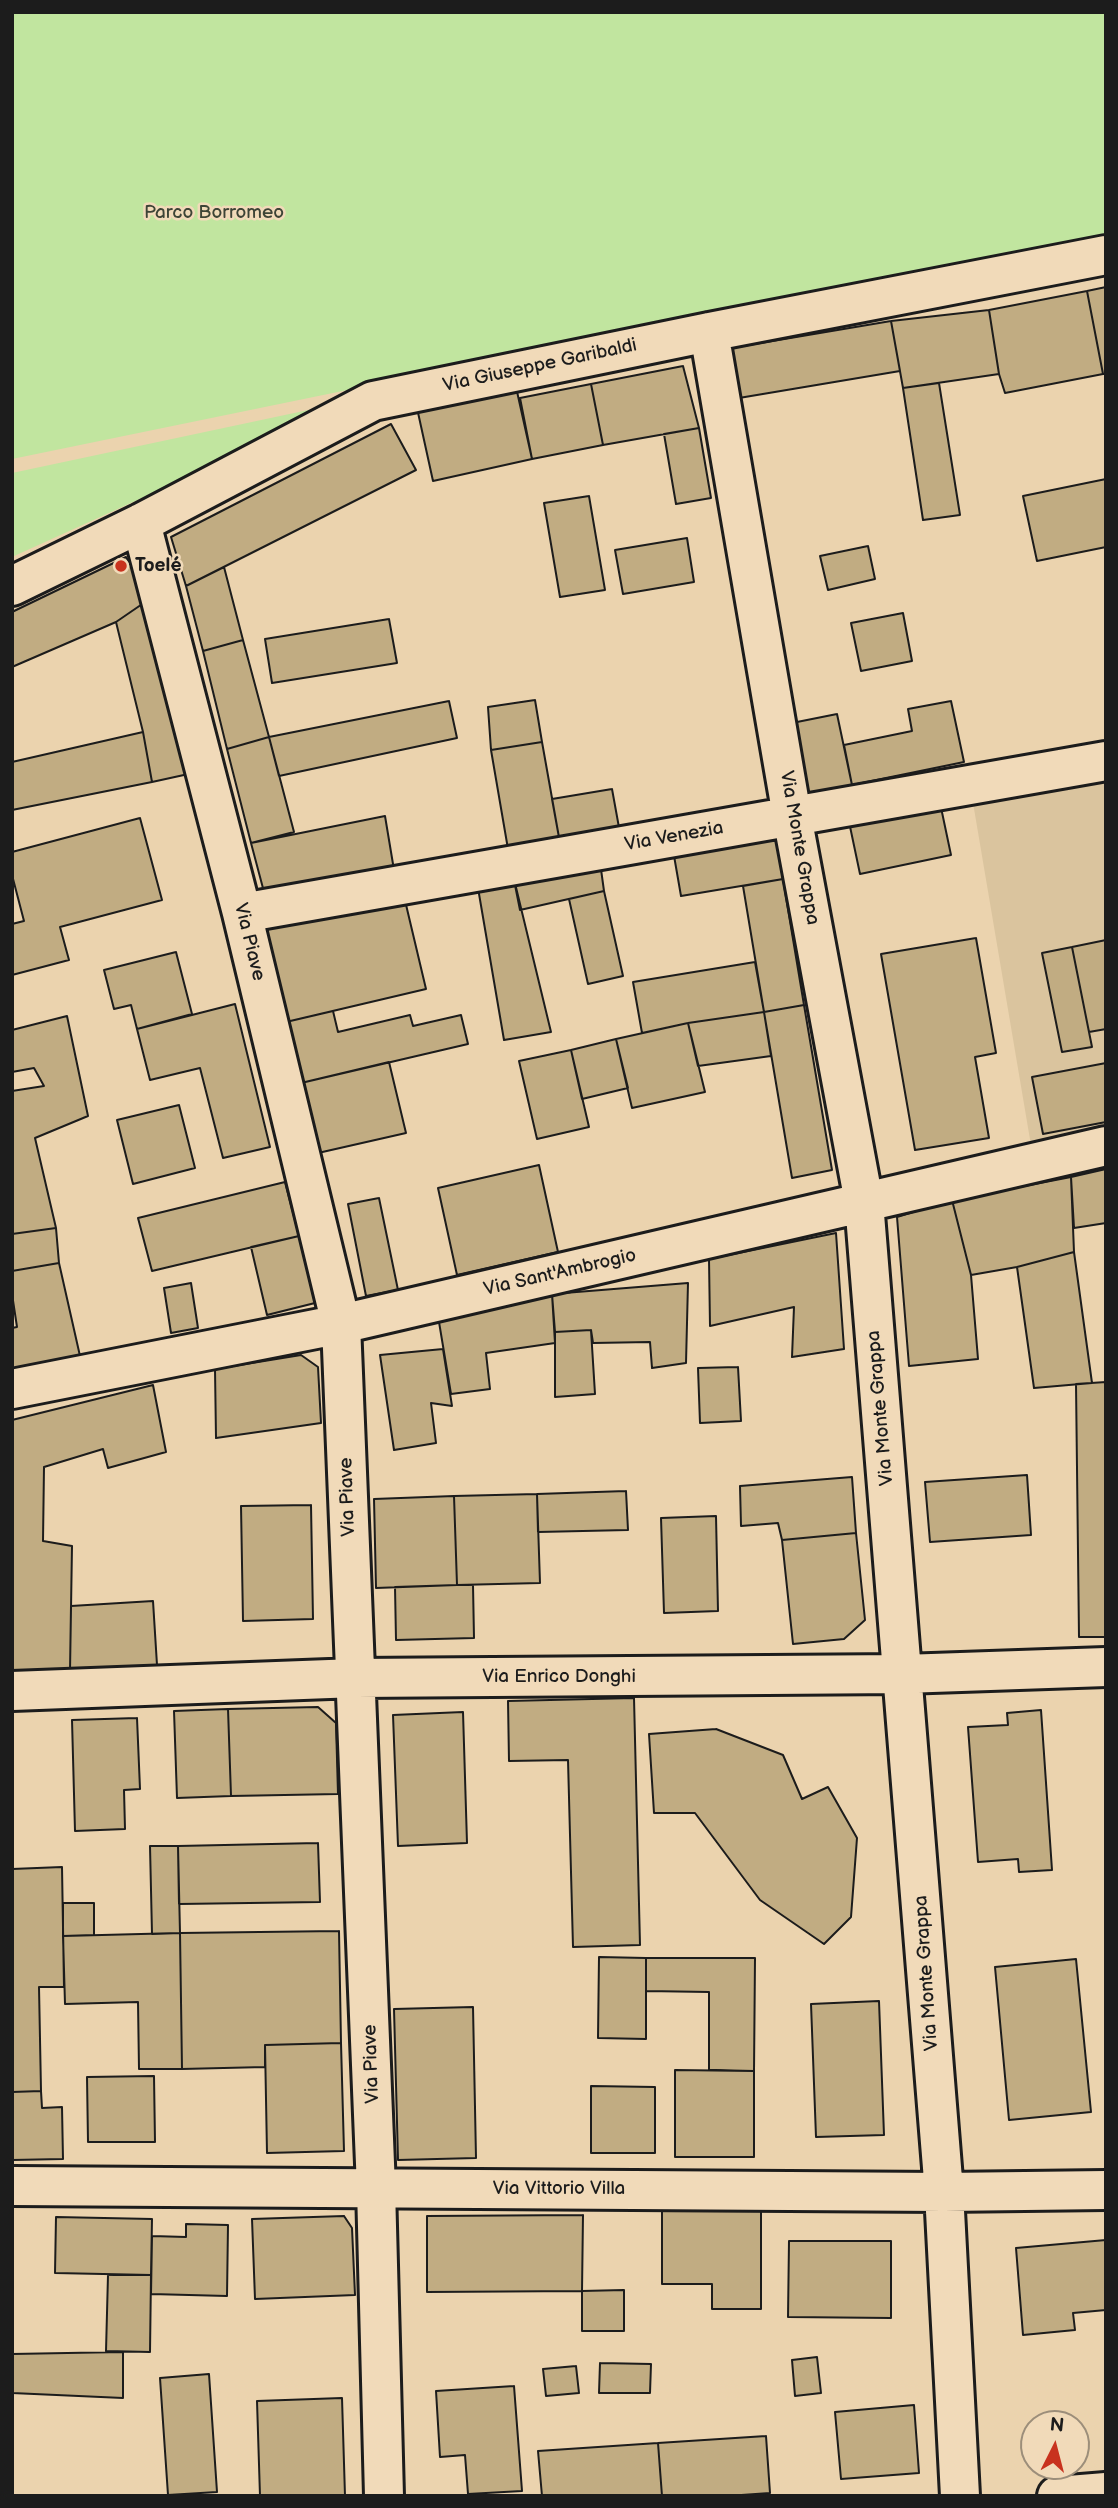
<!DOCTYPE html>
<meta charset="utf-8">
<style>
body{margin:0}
#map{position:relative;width:1118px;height:2508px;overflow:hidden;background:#ebd3ae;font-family:"Balsamiq Sans",sans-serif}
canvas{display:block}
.frame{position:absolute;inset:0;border:14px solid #1c1c1c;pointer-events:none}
.north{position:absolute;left:1020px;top:2410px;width:70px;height:70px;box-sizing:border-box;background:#f1dab9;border:2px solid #9c8e7a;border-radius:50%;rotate:6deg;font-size:19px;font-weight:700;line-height:28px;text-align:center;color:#1c1c1c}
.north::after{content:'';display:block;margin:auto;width:24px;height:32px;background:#c8321e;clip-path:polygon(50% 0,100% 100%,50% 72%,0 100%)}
</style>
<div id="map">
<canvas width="1118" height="2508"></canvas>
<div class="frame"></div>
<div class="north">N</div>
</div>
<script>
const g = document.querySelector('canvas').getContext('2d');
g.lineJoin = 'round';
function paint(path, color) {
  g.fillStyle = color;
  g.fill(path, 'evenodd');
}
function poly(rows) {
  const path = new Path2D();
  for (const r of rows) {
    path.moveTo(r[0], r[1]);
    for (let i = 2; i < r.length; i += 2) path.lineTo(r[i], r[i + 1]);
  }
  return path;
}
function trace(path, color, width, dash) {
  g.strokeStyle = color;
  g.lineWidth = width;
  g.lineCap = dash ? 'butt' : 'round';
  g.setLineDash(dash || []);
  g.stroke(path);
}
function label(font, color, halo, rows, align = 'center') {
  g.font = font + ' "Balsamiq Sans",sans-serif';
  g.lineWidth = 5;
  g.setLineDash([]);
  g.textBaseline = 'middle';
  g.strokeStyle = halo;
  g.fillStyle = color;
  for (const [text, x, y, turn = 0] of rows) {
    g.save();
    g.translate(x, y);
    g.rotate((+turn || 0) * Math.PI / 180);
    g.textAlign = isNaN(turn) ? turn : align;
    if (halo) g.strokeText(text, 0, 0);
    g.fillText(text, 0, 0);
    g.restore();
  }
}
const built = poly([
 [1106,761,1106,1146,1034,1163,970,785]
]);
const green = poly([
 [12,12,1106,12,1106,234,12,459],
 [360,399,12,557,12,473]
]);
const building = poly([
 [1106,287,1106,374,1103,374,1087,291,1106,287],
 [1087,291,1103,374,1005,393,999,374,989,310,1087,291],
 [989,310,999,374,903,388,891,321,989,310],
 [891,321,900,371,739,398,731,348,891,321],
 [683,366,699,428,603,445,591,384,683,366],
 [939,383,960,515,923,520,903,388,939,383],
 [591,384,603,445,532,459,520,398,591,384],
 [516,387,532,459,433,481,417,408,516,387],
 [391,424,416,470,186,586,171,537,391,424],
 [699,428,711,498,676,504,664,434,699,428],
 [1106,479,1106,547,1037,561,1023,496,1106,479],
 [589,496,605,590,560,597,544,503,589,496],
 [687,538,694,582,623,594,615,550,687,538],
 [868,546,875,579,828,590,820,556,868,546],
 [126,557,151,598,116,622,12,667,12,612,126,557],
 [224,567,243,640,203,651,186,586,224,567],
 [151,598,193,773,152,782,143,732,116,622,151,598],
 [903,613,912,661,861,671,851,623,903,613],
 [389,619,397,663,272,683,265,639,389,619],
 [243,640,269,737,227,749,203,651,243,640],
 [535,700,542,742,491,750,488,707,535,700],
 [449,701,457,738,279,776,269,737,449,701],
 [951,701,964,762,852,785,844,745,912,731,908,709,951,701],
 [837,714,852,785,807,795,792,723,837,714],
 [143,732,152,782,12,810,12,762,143,732],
 [269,737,294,832,251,843,227,749,269,737],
 [542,742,560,843,508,849,491,750,542,742],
 [612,789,620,833,560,843,552,799,612,789],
 [939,798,951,855,860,874,848,817,939,798],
 [385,816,394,870,264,892,251,843,385,816],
 [140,818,162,900,60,927,69,960,12,975,12,924,24,921,12,875,12,852,140,818],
 [775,833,783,879,681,896,673,850,775,833],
 [600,862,604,891,520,910,513,875,600,862],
 [513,875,551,1032,504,1040,478,888,513,875],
 [783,879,804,1005,764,1012,743,886,783,879],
 [604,891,623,976,588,984,569,899,604,891],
 [403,892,426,989,286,1022,263,926,403,892],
 [976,938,996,1053,975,1057,989,1138,915,1150,881,954,976,938],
 [1106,940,1106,1029,1089,1032,1072,947,1106,940],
 [1072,947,1092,1047,1062,1052,1042,953,1072,947],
 [176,952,192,1014,137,1029,131,1005,114,1009,104,970,176,952],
 [755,962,764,1012,688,1023,642,1033,633,982,755,962],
 [235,1004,270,1147,223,1158,200,1068,150,1080,137,1029,235,1004],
 [804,1005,832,1170,792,1178,764,1012,804,1005],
 [333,1011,338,1032,410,1015,413,1026,461,1015,468,1044,301,1083,286,1022,333,1011],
 [764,1012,771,1056,698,1066,688,1023,764,1012],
 [67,1016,88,1116,35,1138,56,1228,12,1234,12,1091,44,1086,34,1068,12,1072,12,1030,67,1016],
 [688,1023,705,1092,632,1108,616,1039,688,1023],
 [616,1039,628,1088,582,1099,571,1050,616,1039],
 [571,1050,589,1127,537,1139,519,1061,571,1050],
 [389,1062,406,1133,318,1153,301,1083,389,1062],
 [1106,1063,1106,1122,1043,1134,1032,1077,1106,1063],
 [179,1105,195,1168,133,1184,117,1120,179,1105],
 [539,1165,558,1252,457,1275,438,1188,539,1165],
 [1106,1169,1106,1223,1074,1228,1071,1177,1106,1169],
 [1071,1177,1074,1252,1017,1267,971,1275,952,1200,1071,1177],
 [285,1182,299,1236,152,1271,138,1218,285,1182],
 [379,1198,398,1290,366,1296,348,1204,379,1198],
 [952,1200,971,1275,978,1359,909,1366,897,1217,952,1200],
 [56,1228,59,1263,12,1271,12,1234,56,1228],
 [836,1233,844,1349,792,1357,794,1307,710,1326,709,1259,836,1233],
 [299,1236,315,1303,267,1315,251,1247,299,1236],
 [1074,1252,1092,1383,1034,1388,1017,1267,1074,1252],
 [59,1263,80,1356,12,1373,12,1328,17,1327,12,1294,12,1271,59,1263],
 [191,1283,198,1328,171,1333,164,1288,191,1283],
 [688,1283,686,1363,652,1368,650,1342,593,1343,591,1330,555,1332,552,1294,688,1283],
 [552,1294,555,1343,486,1353,490,1389,451,1394,439,1322,552,1294],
 [591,1330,595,1394,555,1397,555,1332,591,1330],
 [443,1349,452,1406,431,1403,436,1443,394,1450,380,1355,443,1349],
 [301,1355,318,1367,321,1423,216,1438,215,1369,301,1355],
 [738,1367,741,1421,700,1423,698,1368,738,1367],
 [1106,1382,1106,1637,1079,1637,1076,1384,1106,1382],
 [153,1385,166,1452,108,1468,103,1449,44,1467,43,1541,72,1546,70,1671,12,1674,12,1420,153,1385],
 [1027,1475,1031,1535,930,1542,925,1482,1027,1475],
 [852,1477,856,1533,782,1540,778,1523,741,1526,740,1486,852,1477],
 [626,1491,628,1530,538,1532,537,1494,626,1491],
 [537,1494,540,1583,457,1585,454,1496,537,1494],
 [454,1496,457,1585,376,1588,374,1499,454,1496],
 [311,1505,313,1619,243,1621,241,1506,311,1505],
 [716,1516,718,1611,664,1613,661,1518,716,1516],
 [856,1533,865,1620,844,1639,793,1644,782,1540,856,1533],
 [457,1585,473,1585,474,1638,396,1640,395,1587,457,1585],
 [153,1601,157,1665,70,1671,71,1606,153,1601],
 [634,1698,640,1945,573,1947,568,1760,509,1761,508,1701,634,1698],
 [318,1707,336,1723,338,1794,231,1796,228,1709,318,1707],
 [228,1709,231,1796,177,1798,174,1711,228,1709],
 [1041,1710,1052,1870,1019,1872,1018,1859,978,1862,968,1727,1008,1725,1007,1713,1041,1710],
 [463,1712,467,1843,398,1846,393,1715,463,1712],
 [137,1718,140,1789,124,1790,125,1829,75,1831,72,1720,137,1718],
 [716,1729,783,1755,802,1799,828,1787,857,1838,851,1917,824,1944,760,1900,695,1813,654,1813,649,1734,716,1729],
 [318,1843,320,1902,179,1904,178,1846,318,1843],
 [150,1846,178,1846,180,1933,152,1934,150,1846],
 [62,1867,64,1987,39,1987,41,2091,12,2092,12,1869,62,1867],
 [63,1903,94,1903,94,1935,63,1936,63,1903],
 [339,1931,341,2043,265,2045,265,2067,182,2069,180,1933,339,1931],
 [180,1933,182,2069,139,2069,138,2002,65,2004,63,1936,180,1933],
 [599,1957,646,1958,646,2039,598,2038,599,1957],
 [646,1958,755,1958,754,2071,709,2070,709,1992,646,1991,646,1958],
 [1076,1959,1091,2112,1009,2120,995,1967,1076,1959],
 [879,2001,884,2135,816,2137,811,2004,879,2001],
 [473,2007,476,2158,398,2160,394,2009,473,2007],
 [341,2043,344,2151,267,2153,265,2045,341,2043],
 [675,2070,754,2071,754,2157,675,2157,675,2070],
 [154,2076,155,2142,88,2142,87,2077,154,2076],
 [591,2086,655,2087,655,2153,591,2153,591,2086],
 [41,2091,42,2108,62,2107,63,2159,12,2160,12,2092,41,2091],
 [662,2210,761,2210,761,2309,712,2309,712,2284,662,2284,662,2210],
 [583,2215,582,2291,427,2292,427,2216,583,2215],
 [344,2216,352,2228,355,2295,255,2299,252,2219,344,2216],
 [56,2217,152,2219,151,2275,55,2273,56,2217],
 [186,2224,228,2225,227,2296,151,2294,152,2236,186,2237,186,2224],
 [1106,2240,1106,2310,1073,2313,1075,2330,1023,2335,1016,2248,1106,2240],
 [789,2241,891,2241,891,2318,788,2317,789,2241],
 [108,2275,151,2275,150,2352,106,2351,108,2275],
 [624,2290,624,2331,582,2331,582,2291,624,2290],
 [123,2352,123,2398,12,2393,12,2354,123,2352],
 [817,2357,821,2393,795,2396,792,2360,817,2357],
 [600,2363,651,2364,650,2393,599,2393,600,2363],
 [576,2366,579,2393,546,2396,543,2369,576,2366],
 [209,2374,217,2492,168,2495,160,2378,209,2374],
 [514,2386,522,2491,468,2494,465,2455,440,2457,436,2391,514,2386],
 [342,2398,345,2496,260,2496,257,2401,342,2398],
 [914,2405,919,2473,841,2479,835,2412,914,2405],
 [766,2436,770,2493,727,2496,662,2496,658,2443,766,2436],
 [658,2443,662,2496,542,2496,538,2451,658,2443]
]);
const minor = poly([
 [709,332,792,816,864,1202,944,2192,960,2496],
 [141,523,242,913,341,1324,376,2188,384,2496],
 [12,586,141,523,373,401,709,332,1106,255],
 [242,913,1106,761],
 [12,1389,341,1324,1106,1146],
 [12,1691,356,1678,903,1674,1106,1667],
 [12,2186,944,2192,1106,2190],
 [1057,2496,1106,2492]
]);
const markers = [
 [121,566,7,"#c8321e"]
];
const parkNames = [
 ["Parco Borromeo",214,213]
];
const streetNames = [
 ["Via Giuseppe Garibaldi",540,366,-12],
 ["Via Venezia",674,837,-10],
 ["Via Monte Grappa",799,848,80],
 ["Via Piave",249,942,76],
 ["Via Sant'Ambrogio",560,1273,-13],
 ["Via Monte Grappa",881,1408,-95],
 ["Via Piave",348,1497,-92],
 ["Via Enrico Donghi",559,1677],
 ["Via Monte Grappa",927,1973,-94],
 ["Via Piave",372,2064,-92],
 ["Via Vittorio Villa",559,2189]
];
const poiNames = [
 ["Toelé",135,566]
];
paint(built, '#dac49e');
paint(green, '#c1e59f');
paint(building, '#c1ac82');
trace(building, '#1c1c1c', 2);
trace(minor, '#1c1c1c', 44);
trace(minor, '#f1dab9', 38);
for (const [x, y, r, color] of markers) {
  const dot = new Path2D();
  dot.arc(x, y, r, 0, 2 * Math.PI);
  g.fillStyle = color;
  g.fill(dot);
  trace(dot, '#f1dab9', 2.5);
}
label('19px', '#3d4436', '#f1dab9', parkNames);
label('19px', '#1c1c1c', '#f1dab9', streetNames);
label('bold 19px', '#1c1c1c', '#f1dab9', poiNames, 'left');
</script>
